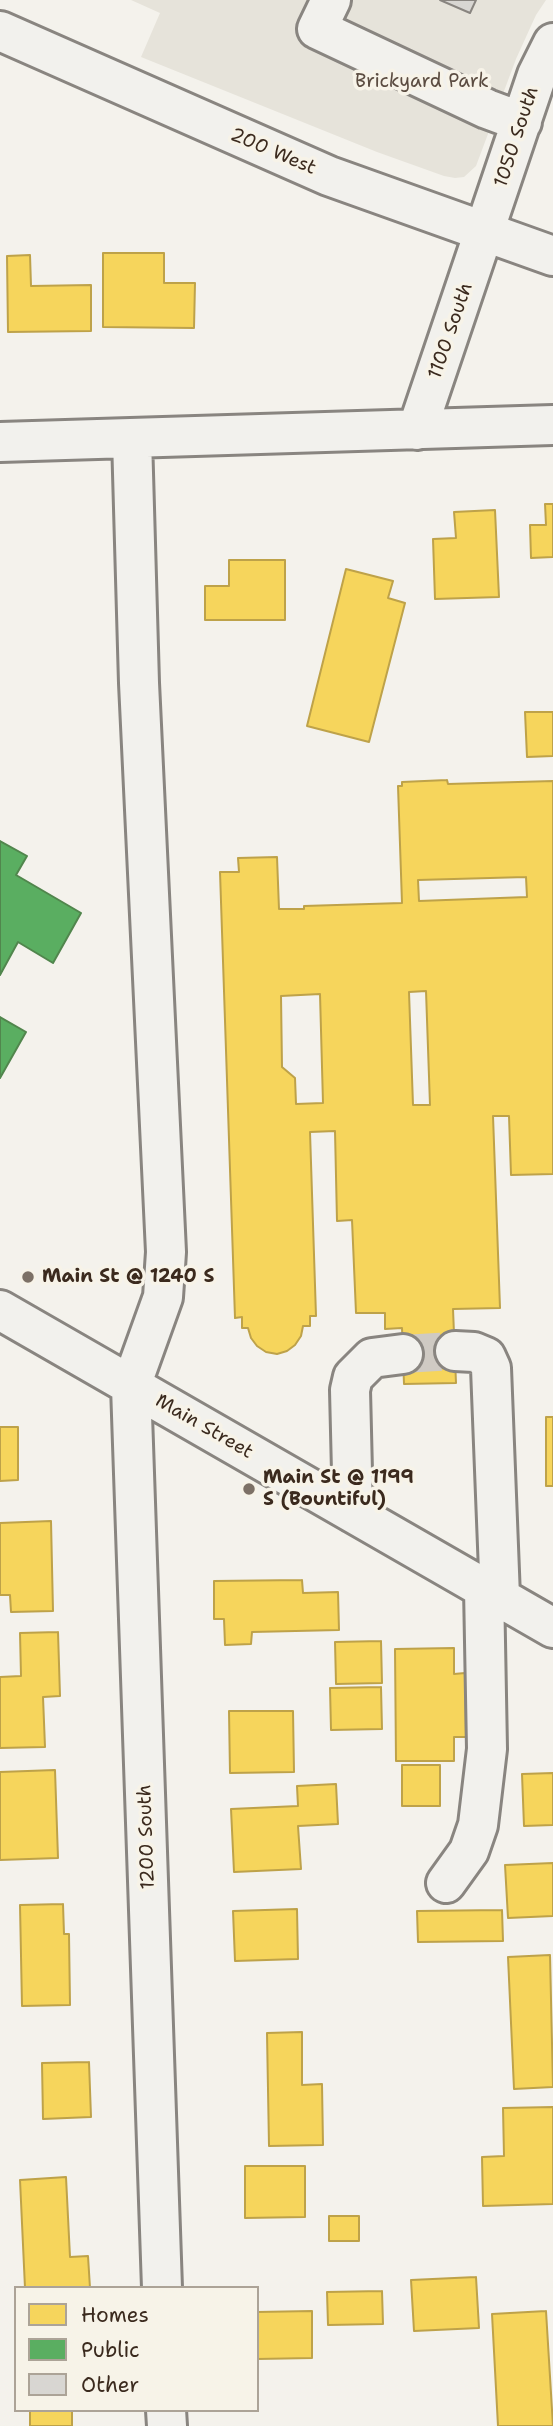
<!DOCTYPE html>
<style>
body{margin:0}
#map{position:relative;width:553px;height:2426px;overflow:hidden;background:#f4f2ec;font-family:"Shantell Sans",sans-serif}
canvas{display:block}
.legend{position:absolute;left:14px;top:2286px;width:245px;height:126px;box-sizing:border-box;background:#f7f3e8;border:2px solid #aca397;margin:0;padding:9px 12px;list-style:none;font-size:21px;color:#3b2a1e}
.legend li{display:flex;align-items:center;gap:14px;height:35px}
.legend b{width:35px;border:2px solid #aca397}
</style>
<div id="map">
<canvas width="553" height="2426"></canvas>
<ul class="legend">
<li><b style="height:19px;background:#f6d55c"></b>Homes</li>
<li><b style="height:19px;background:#5aae61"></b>Public</li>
<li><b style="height:19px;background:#d8d6d2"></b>Other</li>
</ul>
</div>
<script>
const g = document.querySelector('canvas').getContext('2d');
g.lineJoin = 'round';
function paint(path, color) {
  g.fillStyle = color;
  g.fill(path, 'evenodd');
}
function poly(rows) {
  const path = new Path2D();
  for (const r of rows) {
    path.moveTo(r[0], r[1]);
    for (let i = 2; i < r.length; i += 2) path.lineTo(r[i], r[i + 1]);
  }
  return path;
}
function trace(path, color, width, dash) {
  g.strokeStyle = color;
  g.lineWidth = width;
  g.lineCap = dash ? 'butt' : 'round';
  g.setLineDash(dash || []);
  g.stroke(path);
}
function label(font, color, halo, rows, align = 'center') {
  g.font = font + ' "Shantell Sans",sans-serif';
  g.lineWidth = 7;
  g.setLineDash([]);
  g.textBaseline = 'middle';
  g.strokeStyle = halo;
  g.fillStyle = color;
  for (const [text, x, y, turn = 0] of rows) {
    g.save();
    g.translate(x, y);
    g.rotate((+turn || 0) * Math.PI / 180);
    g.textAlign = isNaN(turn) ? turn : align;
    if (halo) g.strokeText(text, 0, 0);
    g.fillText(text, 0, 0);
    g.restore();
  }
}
const green = poly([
 [131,0,546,0,536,15,516,59,476,166,464,177,455,178,444,176,377,152,141,57,160,13]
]);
const homes = poly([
 [103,253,164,253,164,283,195,283,194,328,103,327,103,253],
 [30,255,31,286,91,285,91,331,8,332,7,256,30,255],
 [545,504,553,504,553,557,531,558,530,525,546,525,545,504],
 [495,510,499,597,435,599,433,539,456,538,454,512,495,510],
 [229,560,285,560,285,620,205,620,205,586,229,586,229,560],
 [346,569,393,581,388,598,405,603,369,742,307,726,346,569],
 [525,712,553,712,553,756,527,757,525,712],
 [447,780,448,784,553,781,553,1174,511,1175,509,1116,493,1116,500,1308,453,1309,456,1383,404,1384,402,1328,385,1329,385,1313,356,1313,352,1220,337,1221,335,1131,310,1132,316,1316,310,1316,310,1326,303,1326,301,1336,295,1345,287,1351,277,1354,266,1352,257,1346,251,1338,248,1328,242,1328,242,1317,235,1318,220,872,239,872,238,858,277,857,279,909,304,909,304,906,402,903,398,786,402,786,402,782,447,780],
 [526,877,527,897,419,901,418,880,526,877],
 [426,991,430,1105,413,1105,409,992,426,991],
 [320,994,323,1103,296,1104,295,1078,282,1067,281,996,320,994],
 [546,1417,553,1417,553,1486,546,1486,546,1417],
 [0,1427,18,1427,18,1480,0,1481,0,1427],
 [51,1521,53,1611,11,1612,10,1595,0,1595,0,1523,51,1521],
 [302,1580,303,1593,338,1592,339,1630,252,1632,251,1644,225,1645,224,1619,214,1619,214,1581,302,1580],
 [58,1632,60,1696,43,1697,45,1747,0,1748,0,1677,21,1676,20,1633,58,1632],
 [381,1641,382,1683,336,1684,335,1642,381,1641],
 [454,1648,454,1674,465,1673,466,1737,454,1737,454,1761,396,1761,395,1649,454,1648],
 [381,1687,382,1729,331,1730,330,1688,381,1687],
 [229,1711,293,1711,294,1772,230,1773,229,1711],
 [402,1765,440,1765,440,1806,402,1806,402,1765],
 [55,1770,58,1858,0,1860,0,1772,55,1770],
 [553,1773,553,1825,524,1826,522,1774,553,1773],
 [336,1784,338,1824,298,1826,301,1869,234,1872,231,1809,298,1806,297,1786,336,1784],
 [553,1863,553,1916,508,1918,505,1865,553,1863],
 [63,1904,64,1934,69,1934,70,2005,22,2006,20,1905,63,1904],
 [297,1909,298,1959,235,1961,233,1911,297,1909],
 [502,1910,503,1941,418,1942,417,1911,502,1910],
 [550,1955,553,2087,514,2089,508,1957,550,1955],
 [302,2032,302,2085,322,2084,323,2145,269,2146,267,2033,302,2032],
 [89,2062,91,2117,43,2119,42,2063,89,2062],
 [553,2107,553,2204,483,2206,482,2157,504,2156,503,2108,553,2107],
 [245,2166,305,2166,305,2217,245,2218,245,2166],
 [66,2177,70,2257,88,2256,90,2288,25,2288,20,2180,66,2177],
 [329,2216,359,2216,359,2241,329,2241,329,2216],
 [476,2277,479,2328,414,2331,411,2280,476,2277],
 [382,2291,383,2324,328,2325,327,2292,382,2291],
 [312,2311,312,2358,257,2359,257,2312,312,2311],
 [546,2311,553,2426,498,2426,492,2314,546,2311],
 [30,2410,72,2410,72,2426,30,2426,30,2410]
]);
const public = poly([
 [0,841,27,856,16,875,81,913,53,963,18,942,0,975,0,841],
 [0,1017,26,1032,0,1078,0,1017]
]);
const building = poly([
 [440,0,476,0,470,13,440,0]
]);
const minorTunnel = poly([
 [403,1354,455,1351]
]);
const minor = poly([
 [331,0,317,29,487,109,522,122],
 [417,430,537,75,553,43],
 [132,438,139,683,166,1252,163,1297,131,1386,162,2288],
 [0,442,553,425],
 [0,1310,553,1628],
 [455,1351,474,1352,486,1357,491,1368,500,1597],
 [353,1513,350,1390,353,1377,372,1358,403,1354],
 [446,1883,469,1851,478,1825,487,1749,484,1588],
 [166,2410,167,2426]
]);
const major = poly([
 [0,31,329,176,553,256]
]);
const markers = [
 [28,1277,7,"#7c7066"],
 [249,1489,7,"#7c7066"]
];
const parkNames = [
 ["Brickyard Park",422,82]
];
const streetNames = [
 ["1050 South",517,137,-72],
 ["200 West",273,152,23],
 ["1100 South",451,331,-71],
 ["Main Street",204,1427,30],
 ["1200 South",147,1837,-92]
];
const poiNames = [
 ["Main St @ 1240 S",42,1277],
 ["Main St @ 1199",263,1478],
 ["S (Bountiful)",263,1500]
];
paint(green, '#e6e3da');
paint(homes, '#f6d55c');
trace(homes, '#bea249', 2);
paint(public, '#5aae61');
trace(public, '#51864d', 2);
paint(building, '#d8d6d2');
trace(building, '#898580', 2);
trace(minorTunnel, '#cfcac3', 38, [38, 19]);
trace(minor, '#898580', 44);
trace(major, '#898580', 44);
trace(minor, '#f2f1ed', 38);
trace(major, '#f2f1ed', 38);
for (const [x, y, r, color] of markers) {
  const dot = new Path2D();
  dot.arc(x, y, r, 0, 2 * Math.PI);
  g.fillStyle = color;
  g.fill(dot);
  trace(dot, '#f7f3e8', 2.5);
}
label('19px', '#5b4c41', '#f7f3e8', parkNames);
label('19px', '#3b2a1e', '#f7f3e8', streetNames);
label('bold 19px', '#3b2a1e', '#f7f3e8', poiNames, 'left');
</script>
